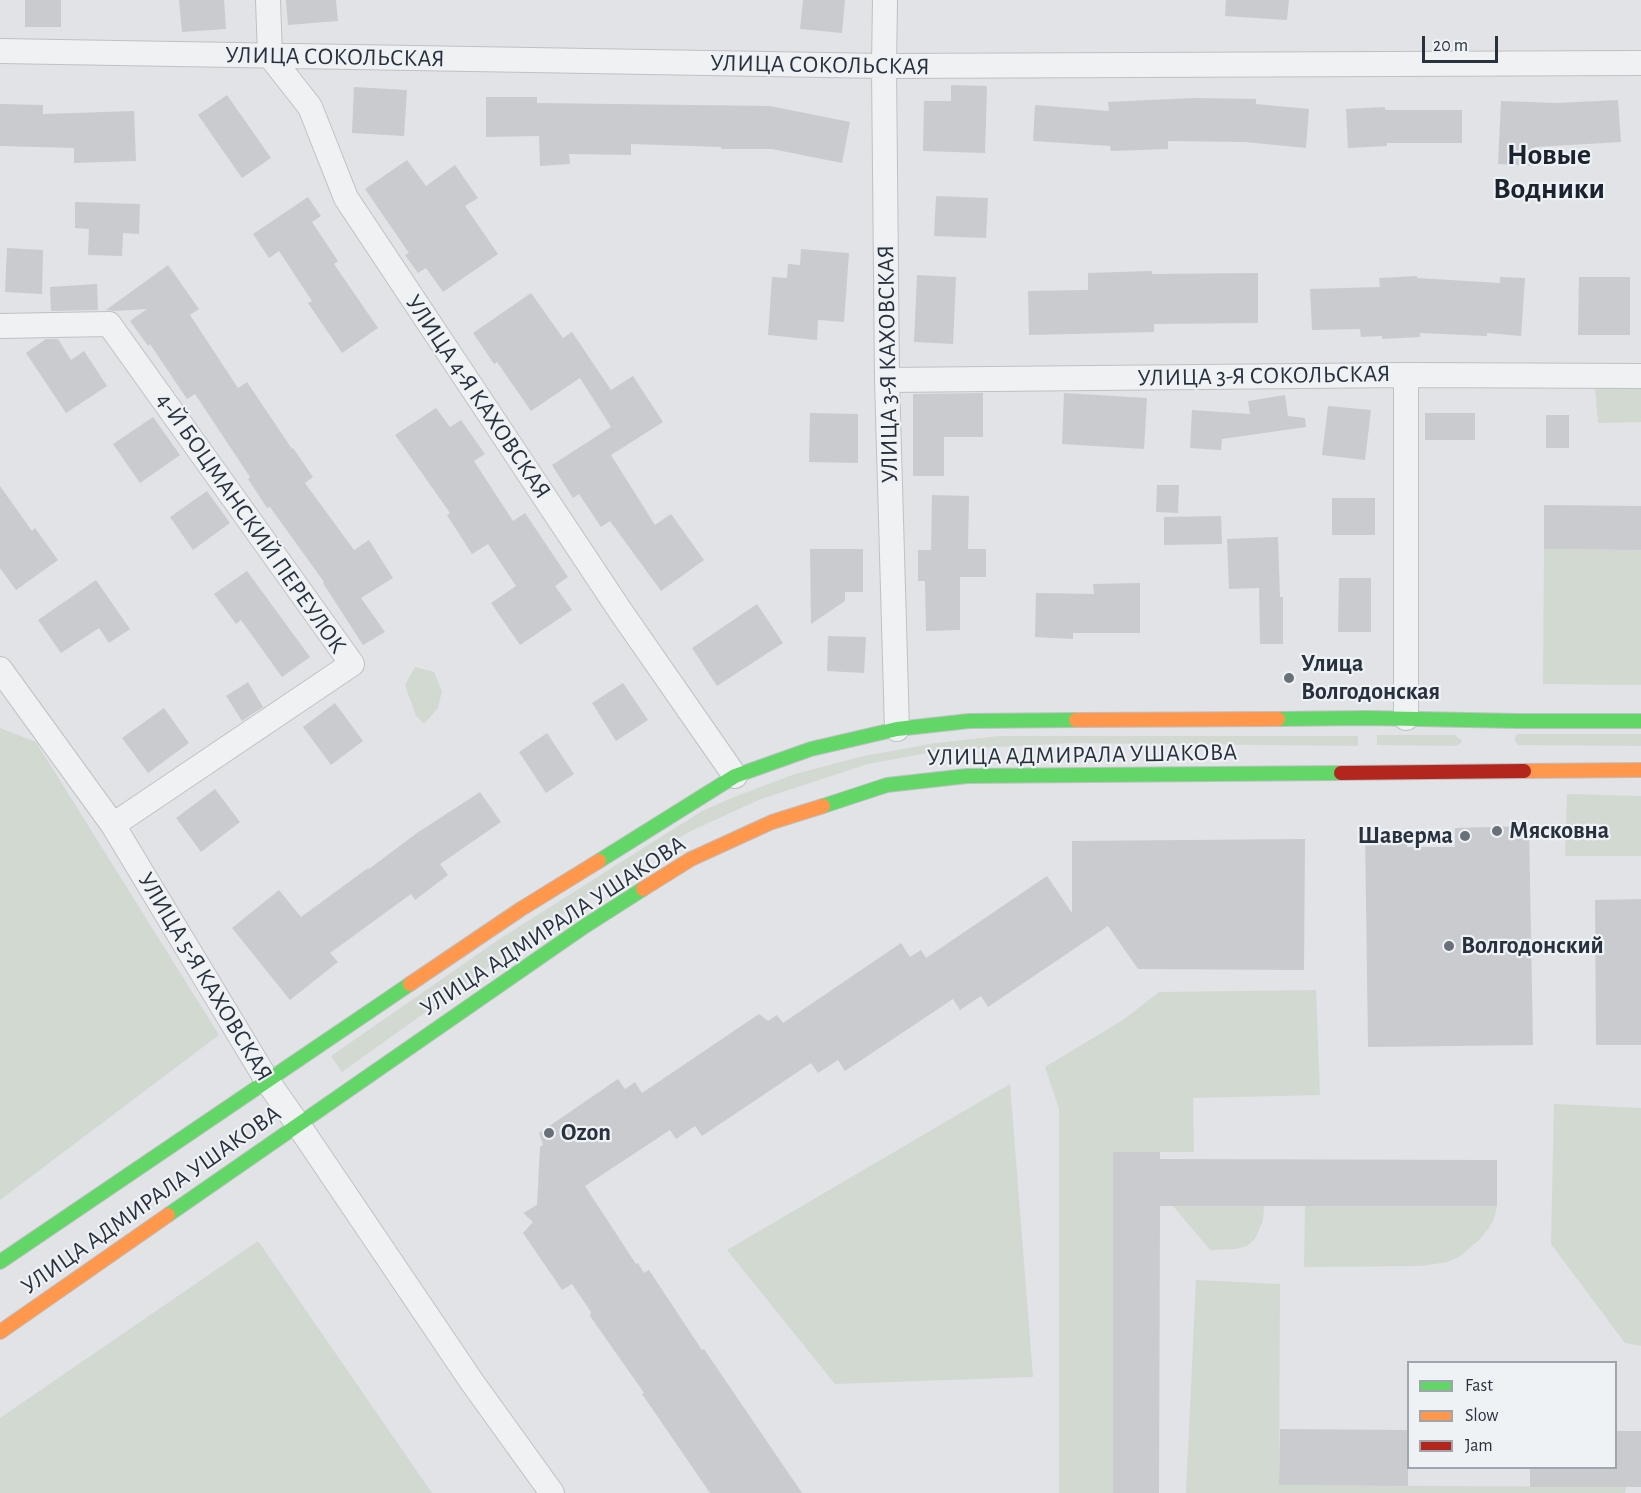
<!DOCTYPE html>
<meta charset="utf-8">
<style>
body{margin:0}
#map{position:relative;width:1641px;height:1493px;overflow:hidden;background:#e1e3e6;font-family:"Alegreya Sans",sans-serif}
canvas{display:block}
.legend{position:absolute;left:1407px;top:1361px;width:210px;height:108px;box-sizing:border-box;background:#eef2f5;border:2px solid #9fa5ac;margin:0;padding:8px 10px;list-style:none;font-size:18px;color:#28323e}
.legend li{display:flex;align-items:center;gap:12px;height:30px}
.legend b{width:30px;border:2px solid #9fa5ac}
.scale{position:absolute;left:1422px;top:36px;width:76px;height:27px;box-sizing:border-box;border:3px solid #28323e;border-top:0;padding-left:8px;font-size:18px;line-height:21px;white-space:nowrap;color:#28323e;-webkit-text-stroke:4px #eef2f5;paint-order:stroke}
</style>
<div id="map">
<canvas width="1641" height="1493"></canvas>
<ul class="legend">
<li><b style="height:8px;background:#63d668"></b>Fast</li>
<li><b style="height:8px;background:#ff974d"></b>Slow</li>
<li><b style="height:8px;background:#b3261e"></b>Jam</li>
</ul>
<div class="scale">20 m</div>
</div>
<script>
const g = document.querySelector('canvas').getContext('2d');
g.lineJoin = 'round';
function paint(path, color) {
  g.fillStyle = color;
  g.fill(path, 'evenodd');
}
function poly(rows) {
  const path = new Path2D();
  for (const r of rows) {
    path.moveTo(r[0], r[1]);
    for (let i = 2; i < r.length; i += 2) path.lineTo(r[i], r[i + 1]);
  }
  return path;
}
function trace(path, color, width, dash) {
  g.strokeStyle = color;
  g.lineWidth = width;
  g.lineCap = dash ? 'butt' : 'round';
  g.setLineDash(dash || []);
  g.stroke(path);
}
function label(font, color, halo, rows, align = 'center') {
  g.font = font + ' "Alegreya Sans",sans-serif';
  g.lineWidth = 4.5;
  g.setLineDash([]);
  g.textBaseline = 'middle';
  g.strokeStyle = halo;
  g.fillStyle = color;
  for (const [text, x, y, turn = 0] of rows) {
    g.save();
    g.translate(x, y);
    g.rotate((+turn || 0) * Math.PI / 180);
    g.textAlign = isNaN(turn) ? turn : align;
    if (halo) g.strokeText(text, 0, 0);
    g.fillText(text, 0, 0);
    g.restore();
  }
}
const green = poly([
 [1641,387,1641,422,1598,423,1595,388],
 [1544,549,1641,550,1641,685,1543,684],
 [415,667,434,672,442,691,438,708,424,724,416,716,405,685],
 [0,728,36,742,219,1035,0,1200],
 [1517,734,1641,734,1641,746,1518,745,1514,739],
 [1377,735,1455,735,1462,741,1460,744,1455,746,1377,745],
 [999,736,1358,736,1358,746,1071,743,943,750,868,764,761,799,691,831,627,868,342,1072,331,1056,501,938,702,811,734,797,795,774,864,756,936,743],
 [1567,794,1641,796,1641,856,1565,856],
 [1316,990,1320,1095,1193,1098,1194,1152,1113,1152,1113,1493,1059,1493,1059,1109,1045,1067,1123,1020,1159,992],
 [1010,1084,1033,1377,835,1384,727,1250],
 [1554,1104,1641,1108,1641,1346,1625,1343,1551,1244],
 [1173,1206,1264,1206,1263,1220,1255,1239,1247,1246,1236,1249,1210,1250],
 [1305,1206,1497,1206,1494,1219,1488,1229,1478,1241,1459,1257,1447,1262,1422,1266,1304,1267],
 [258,1241,432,1493,0,1493,0,1418],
 [1196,1280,1280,1284,1279,1485,1626,1487,1625,1493,1186,1493]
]);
const building = poly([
 [25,0,61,0,61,27,25,27],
 [179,0,224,0,226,29,182,32],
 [286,0,336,0,338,21,288,25],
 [803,0,845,0,842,33,800,29],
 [1226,0,1289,0,1287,20,1225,16],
 [951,85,987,86,985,153,923,151,924,101,951,101],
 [354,87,407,90,404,136,352,133],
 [227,95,271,158,242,178,198,115],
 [486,97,537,97,537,103,770,106,850,122,842,163,772,149,721,149,721,147,631,144,631,155,569,154,570,164,540,166,539,136,486,137],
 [1193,98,1256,99,1256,104,1309,109,1306,148,1245,142,1168,141,1168,149,1111,151,1110,146,1033,141,1035,105,1109,111,1108,102],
 [1618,100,1621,142,1535,147,1534,166,1498,164,1501,101,1556,103],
 [0,104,43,105,43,114,134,111,136,161,74,163,74,148,0,146],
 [1385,107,1385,110,1462,110,1462,143,1387,143,1387,146,1348,148,1346,109],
 [407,160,426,186,455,165,478,198,465,206,498,254,443,292,426,268,418,273,405,255,409,253,365,189],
 [936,196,988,198,986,238,934,236],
 [308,197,321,216,312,222,338,261,334,264,378,328,342,353,308,303,312,301,279,251,269,258,253,234],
 [75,202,140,204,139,234,123,233,122,256,88,255,89,229,75,228],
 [7,248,43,250,42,294,5,292],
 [801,249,849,253,844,322,818,320,817,340,768,335,772,277,787,278,788,264,800,265],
 [168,265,199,309,190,315,238,388,247,382,292,449,293,448,313,477,305,483,354,550,369,540,393,578,361,598,385,632,363,645,323,583,324,582,270,507,267,508,248,479,250,477,195,394,187,399,150,344,148,346,130,321,147,309,115,311,106,310],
 [1152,271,1152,274,1258,273,1258,323,1154,324,1154,332,1029,335,1028,291,1088,290,1088,273],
 [917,275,956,277,953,344,914,342],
 [1417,276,1417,278,1500,283,1500,277,1525,278,1521,336,1487,333,1487,336,1420,333,1420,337,1382,339,1382,336,1361,337,1360,329,1312,330,1310,289,1380,287,1379,278],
 [1579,277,1630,277,1630,335,1578,335],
 [97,284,98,310,51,311,50,287],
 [531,293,563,338,572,332,611,390,633,376,663,422,611,455,655,525,671,514,704,560,661,591,610,521,601,527,579,494,573,498,552,465,611,427,580,378,531,411,497,362,494,364,473,333],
 [46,339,58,339,71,360,84,351,107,386,66,413,26,353],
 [983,393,983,437,944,437,944,476,913,476,913,394],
 [1064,393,1147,398,1144,449,1062,444],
 [1285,395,1288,416,1305,418,1306,427,1222,439,1221,450,1190,448,1192,410,1250,414,1248,401],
 [1328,406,1371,410,1365,460,1322,455],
 [436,408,450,427,461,420,485,454,474,461,513,521,525,513,568,577,555,586,572,610,520,645,491,603,516,586,488,544,472,554,447,515,450,513,395,435],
 [810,413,858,414,858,463,809,462],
 [1425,413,1475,413,1475,440,1425,440],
 [1546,415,1569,415,1569,448,1546,448],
 [153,417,180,455,140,483,113,444],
 [1157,485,1179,485,1178,513,1156,512],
 [0,486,32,531,35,528,58,560,16,590,0,568],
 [207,491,230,523,193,550,170,517],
 [932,495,969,496,968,549,986,549,986,577,960,577,960,630,926,631,925,581,918,581,918,550,931,550],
 [1332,498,1375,498,1375,535,1332,535],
 [1544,505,1641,506,1641,550,1544,549],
 [1221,516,1222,544,1164,545,1164,517],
 [1278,537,1280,597,1283,597,1283,644,1260,644,1259,588,1229,589,1227,539],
 [810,549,863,549,863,592,845,592,845,601,811,624],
 [247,571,310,657,282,677,241,620,236,624,214,594],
 [1339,578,1371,578,1371,632,1338,632],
 [96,580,130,629,109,643,99,628,61,653,38,620],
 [1140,583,1140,633,1073,633,1073,639,1035,637,1036,593,1094,594,1093,584],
 [757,604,783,643,717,686,692,648],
 [828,636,866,637,864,673,827,671],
 [248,682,263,707,242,721,226,696],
 [623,683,648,720,616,741,592,703],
 [335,703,363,741,331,765,303,727],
 [164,708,189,743,148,773,122,738],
 [547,733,574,774,546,793,519,752],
 [215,789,240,822,201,852,176,818],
 [480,792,501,822,440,864,448,875,415,900,411,894,330,953,338,962,290,1000,232,928,279,890,301,917,368,868,369,869,417,833],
 [1529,826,1533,1045,1368,1047,1365,831,1407,831,1407,847,1455,847,1455,828],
 [1305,839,1304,970,1138,969,1108,926,988,1007,981,996,960,1010,953,999,845,1071,838,1060,818,1073,811,1063,702,1136,695,1126,676,1139,670,1130,585,1186,636,1264,638,1263,644,1273,649,1270,702,1350,704,1349,802,1493,710,1493,642,1394,644,1393,590,1316,591,1312,572,1284,562,1290,523,1233,533,1222,523,1213,537,1205,540,1147,543,1145,539,1133,618,1079,625,1089,635,1082,642,1093,759,1014,768,1021,777,1015,783,1023,901,943,910,957,921,950,926,958,1047,876,1072,913,1072,841],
 [1641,899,1641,1045,1596,1045,1595,900],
 [1113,1152,1160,1152,1160,1159,1497,1160,1497,1206,1160,1206,1159,1493,1113,1493],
 [1280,1429,1408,1430,1408,1486,1279,1485],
 [1616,1431,1641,1431,1641,1487,1530,1487,1530,1467,1616,1467]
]);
const street = poly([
 [268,0,270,56,310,107,346,198,621,612,735,776],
 [885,0,884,66,887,380,897,729],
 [0,51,884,66,1641,63],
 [0,326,109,324,352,664,113,825],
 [887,380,1406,375,1641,376],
 [0,669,113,825,268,1082,299,1126,472,1382,552,1493],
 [1406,718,1406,375]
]);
const fast = poly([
 [1278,719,1367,718,1517,721,1641,721],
 [823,806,887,785,967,776,1341,773],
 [599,861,735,776,811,749,897,729,969,721,1076,720],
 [168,1215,585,926,643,889],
 [0,1262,410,984]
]);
const slow = poly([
 [1076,720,1278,719],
 [1524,771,1641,770],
 [643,889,691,859,772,822,823,806],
 [410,984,521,909,599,861],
 [0,1332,168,1215]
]);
const jam = poly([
 [1341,773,1524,771]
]);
const markers = [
 [1289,678,6,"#697079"],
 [1497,831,6,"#697079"],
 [1465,836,6,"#697079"],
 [1449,946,6,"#697079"],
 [549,1133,6,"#697079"]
];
const streetNames = [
 ["УЛИЦА СОКОЛЬСКАЯ",335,57,1],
 ["УЛИЦА СОКОЛЬСКАЯ",820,65,1],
 ["УЛИЦА 3-Я КАХОВСКАЯ",888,364,-91],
 ["УЛИЦА 3-Я СОКОЛЬСКАЯ",1264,376,-1],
 ["УЛИЦА 4-Я КАХОВСКАЯ",478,397,56],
 ["4-Й БОЦМАНСКИЙ ПЕРЕУЛОК",251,523,55],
 ["УЛИЦА АДМИРАЛА УШАКОВА",1082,755,-1],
 ["УЛИЦА АДМИРАЛА УШАКОВА",553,926,-33],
 ["УЛИЦА 5-Я КАХОВСКАЯ",205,977,59],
 ["УЛИЦА АДМИРАЛА УШАКОВА",151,1200,-35]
];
const poiNames = [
 ["Улица",1301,664],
 ["Волгодонская",1301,692],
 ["Мясковна",1509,831],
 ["Шаверма",1453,836,"right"],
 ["Волгодонский",1461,946],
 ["Ozon",561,1133]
];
const districtNames = [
 ["Новые",1549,155],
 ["Водники",1549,189]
];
paint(green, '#d2d9d1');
paint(building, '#c9cbce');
trace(street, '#bfc1c4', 26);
trace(fast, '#bec0c3', 16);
trace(slow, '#bec0c3', 16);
trace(jam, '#bec0c3', 16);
trace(street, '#f0f1f2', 24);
trace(fast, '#63d668', 14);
trace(slow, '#ff974d', 14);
trace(jam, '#b3261e', 14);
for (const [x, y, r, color] of markers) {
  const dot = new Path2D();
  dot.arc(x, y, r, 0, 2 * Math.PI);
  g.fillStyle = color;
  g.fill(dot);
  trace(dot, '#eef2f5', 2);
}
label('24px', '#28323e', '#eef2f5', streetNames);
label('bold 24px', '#28323e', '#eef2f5', poiNames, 'left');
label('bold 30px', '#1b232f', '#eef2f5', districtNames);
</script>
